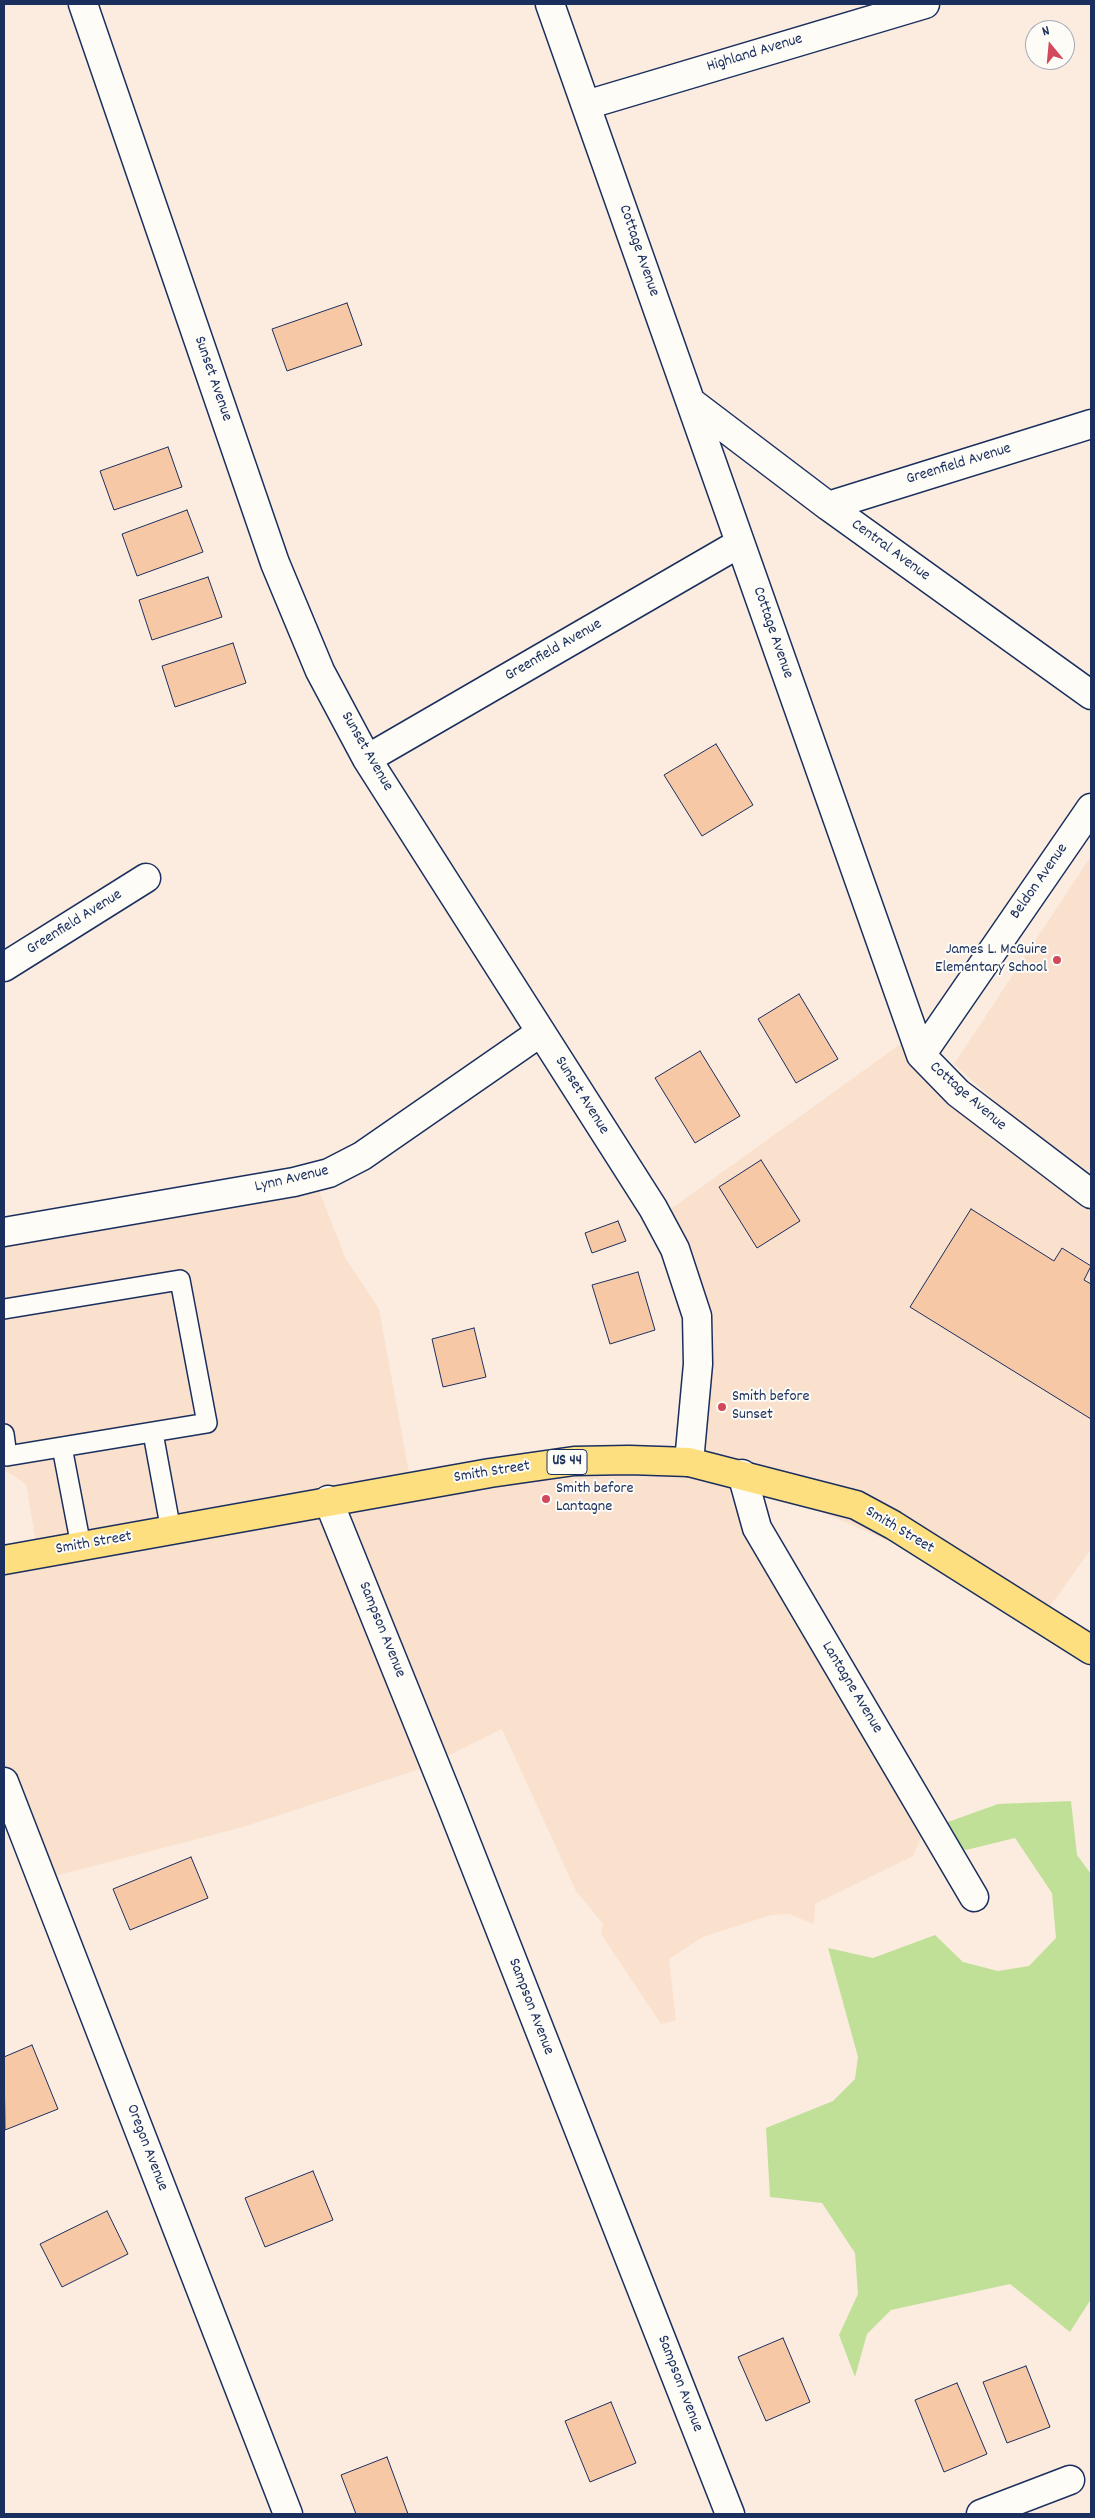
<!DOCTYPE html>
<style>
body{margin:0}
#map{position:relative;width:1095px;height:2518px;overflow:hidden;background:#fbecdf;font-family:Dekko,sans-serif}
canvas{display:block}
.frame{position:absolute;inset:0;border:5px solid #1b2f5e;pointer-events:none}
.north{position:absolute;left:1025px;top:20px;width:50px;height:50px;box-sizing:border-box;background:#fdfcf7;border:1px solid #a3aaba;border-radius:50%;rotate:343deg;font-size:14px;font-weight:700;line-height:20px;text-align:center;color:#1b2f5e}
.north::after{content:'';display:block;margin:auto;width:18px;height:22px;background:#d1495b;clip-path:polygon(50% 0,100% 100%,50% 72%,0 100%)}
</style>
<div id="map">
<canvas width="1095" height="2518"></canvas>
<div class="frame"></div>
<div class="north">N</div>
</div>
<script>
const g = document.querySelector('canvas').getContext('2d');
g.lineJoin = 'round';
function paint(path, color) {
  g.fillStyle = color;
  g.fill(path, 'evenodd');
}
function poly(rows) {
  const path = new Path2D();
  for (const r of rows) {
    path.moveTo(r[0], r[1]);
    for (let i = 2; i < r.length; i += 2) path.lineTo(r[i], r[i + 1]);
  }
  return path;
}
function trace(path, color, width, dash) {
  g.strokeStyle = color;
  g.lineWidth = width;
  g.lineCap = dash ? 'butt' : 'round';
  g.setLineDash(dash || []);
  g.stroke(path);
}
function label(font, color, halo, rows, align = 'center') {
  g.font = font + ' Dekko,sans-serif';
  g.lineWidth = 4;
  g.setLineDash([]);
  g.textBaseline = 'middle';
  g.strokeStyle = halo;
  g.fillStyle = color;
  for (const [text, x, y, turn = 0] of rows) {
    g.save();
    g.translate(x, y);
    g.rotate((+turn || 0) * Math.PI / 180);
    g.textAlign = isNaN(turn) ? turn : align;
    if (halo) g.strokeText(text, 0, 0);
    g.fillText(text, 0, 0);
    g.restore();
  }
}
const built = poly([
 [1091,856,1091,1173,1006,1111,954,1064],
 [902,1043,1091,1205,1091,1549,1043,1616,946,1566,794,1500,735,1485,730,1495,928,1821,913,1856,815,1904,814,1924,789,1914,771,1915,703,1937,669,1959,676,2020,661,2024,601,1934,603,1924,576,1891,502,1729,423,1768,243,1827,40,1880,4,1788,4,1569,39,1560,26,1484,4,1470,4,1241,316,1183,346,1259,379,1309,412,1489,591,1468,675,1473,693,1334,654,1221]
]);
const green = poly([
 [1071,1801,1077,1855,1091,1874,1091,2299,1070,2332,1010,2284,891,2310,867,2334,855,2377,839,2335,858,2294,855,2253,822,2203,770,2197,766,2128,833,2101,855,2079,858,2057,828,1948,873,1958,935,1935,963,1962,998,1971,1029,1966,1056,1938,1052,1893,1015,1838,966,1850,943,1840,934,1827,998,1804]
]);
const building = poly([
 [347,303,362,345,287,371,272,329,347,303],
 [168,447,182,487,114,510,100,471,168,447],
 [187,510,203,552,137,576,122,534,187,510],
 [208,577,222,617,152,640,139,600,208,577],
 [233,643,246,683,175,707,162,666,233,643],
 [716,744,753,805,702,836,664,775,716,744],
 [799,994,838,1059,796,1083,758,1019,799,994],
 [700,1051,740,1116,695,1143,655,1078,700,1051],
 [761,1160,800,1221,757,1248,719,1187,761,1160],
 [971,1209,1054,1261,1062,1248,1091,1266,1084,1280,1091,1284,1091,1419,910,1307,971,1209],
 [618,1221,626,1241,592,1253,585,1233,618,1221],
 [638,1272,655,1330,610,1344,592,1285,638,1272],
 [474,1328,486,1377,443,1387,432,1339,474,1328],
 [191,1857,208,1898,130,1930,113,1889,191,1857],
 [32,2045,58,2109,5,2130,4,2057,32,2045],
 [313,2171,333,2220,265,2247,245,2198,313,2171],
 [107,2211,128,2254,62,2287,40,2244,107,2211],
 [783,2338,810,2402,766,2421,738,2357,783,2338],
 [1026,2366,1050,2427,1007,2443,983,2382,1026,2366],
 [957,2383,987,2454,944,2472,915,2400,957,2383],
 [611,2402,636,2463,590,2482,565,2421,611,2402],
 [387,2457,408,2514,356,2514,341,2475,387,2457]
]);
const lane = poly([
 [4,1309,180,1280,207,1423,7,1456,4,1434],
 [153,1433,171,1531],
 [62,1447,81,1546]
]);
const street = poly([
 [83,4,275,563,320,671,367,759,653,1208,675,1249,697,1316,698,1364,689,1462],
 [550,4,921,1055,958,1093,1091,1194],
 [586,105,925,4],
 [691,402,828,506,1091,695],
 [828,506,1091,424],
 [367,759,740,543],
 [4,967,146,878],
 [921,1055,1091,808],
 [4,1232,294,1182,329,1173,362,1156,541,1032],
 [742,1474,757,1528,974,1897],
 [328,1500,452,1807,730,2514],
 [4,1782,288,2514],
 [981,2514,1070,2480]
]);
const primary = poly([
 [4,1560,490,1473,574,1461,629,1460,689,1462,856,1505,893,1525,1091,1650]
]);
const markers = [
 [1057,960,5,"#d1495b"],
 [722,1407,5,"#d1495b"],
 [546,1499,5,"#d1495b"]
];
const shields = [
 [567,1462,40]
];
const shieldNames = [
 ["US 44",567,1462]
];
const streetNames = [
 ["Highland Avenue",755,54,-17],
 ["Cottage Avenue",638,251,71],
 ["Sunset Avenue",212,379,71],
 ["Greenfield Avenue",959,465,-17],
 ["Central Avenue",890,551,36],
 ["Cottage Avenue",772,633,71],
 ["Greenfield Avenue",554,651,-30],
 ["Sunset Avenue",366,752,60],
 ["Beldon Avenue",1040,882,-55],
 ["Greenfield Avenue",75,923,-32],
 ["Sunset Avenue",581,1096,58],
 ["Cottage Avenue",967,1097,41],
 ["Lynn Avenue",292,1180,-13],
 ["Smith Street",492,1473,-9],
 ["Smith Street",899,1531,31],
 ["Smith Street",94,1544,-10],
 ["Sampson Avenue",381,1630,68],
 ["Lantagne Avenue",851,1688,59],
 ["Sampson Avenue",530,2007,69],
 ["Oregon Avenue",146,2148,69],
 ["Sampson Avenue",679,2384,69]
];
const poiNames = [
 ["James L. McGuire",1047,951,"right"],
 ["Elementary School",1047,969,"right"],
 ["Smith before",732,1398],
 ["Sunset",732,1416],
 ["Smith before",556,1490],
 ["Lantagne",556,1508]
];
paint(built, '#fae1ce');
paint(green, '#c0e098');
paint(building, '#f7c8a6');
trace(building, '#1b2f5e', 1);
trace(lane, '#1b2f5e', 22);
trace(street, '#1b2f5e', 31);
trace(primary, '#1b2f5e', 31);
trace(lane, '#fdfcf7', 19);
trace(street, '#fdfcf7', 28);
trace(primary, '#fedf80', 28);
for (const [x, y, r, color] of markers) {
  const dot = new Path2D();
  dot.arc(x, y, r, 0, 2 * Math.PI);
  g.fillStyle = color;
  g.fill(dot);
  trace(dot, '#fdfcf7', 2);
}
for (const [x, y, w] of shields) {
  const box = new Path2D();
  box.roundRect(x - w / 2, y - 12.5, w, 25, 4);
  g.fillStyle = '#fdfcf7';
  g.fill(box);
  trace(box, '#1b2f5e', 1);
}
label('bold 15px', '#1b2f5e', null, shieldNames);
label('16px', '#1b2f5e', '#fdfcf7', streetNames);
label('16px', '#1b2f5e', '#fdfcf7', poiNames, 'left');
</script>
